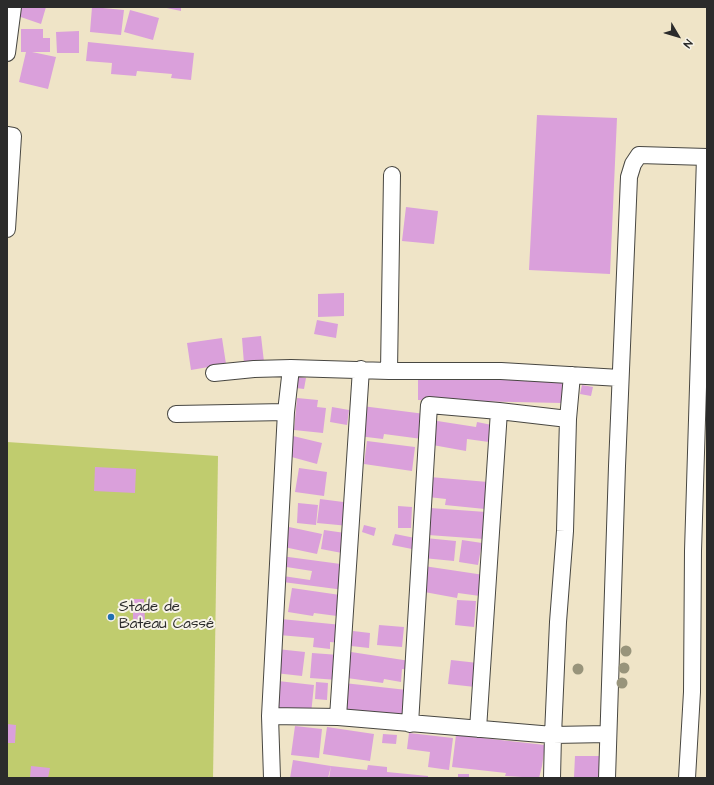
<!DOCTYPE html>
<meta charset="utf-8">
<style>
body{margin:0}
#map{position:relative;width:714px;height:785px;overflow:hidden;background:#efe4c7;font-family:"Architects Daughter",sans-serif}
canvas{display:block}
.frame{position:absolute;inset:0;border:8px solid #2b2b2b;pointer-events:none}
.north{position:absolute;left:658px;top:16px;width:40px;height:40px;-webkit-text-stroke:3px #f7f3e8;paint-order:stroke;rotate:128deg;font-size:11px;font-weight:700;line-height:16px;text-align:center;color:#2b2b2b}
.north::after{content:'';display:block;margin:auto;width:14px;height:18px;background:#2b2b2b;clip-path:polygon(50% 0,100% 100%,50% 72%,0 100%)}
</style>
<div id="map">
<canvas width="714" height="785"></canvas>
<div class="frame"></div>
<div class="north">N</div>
</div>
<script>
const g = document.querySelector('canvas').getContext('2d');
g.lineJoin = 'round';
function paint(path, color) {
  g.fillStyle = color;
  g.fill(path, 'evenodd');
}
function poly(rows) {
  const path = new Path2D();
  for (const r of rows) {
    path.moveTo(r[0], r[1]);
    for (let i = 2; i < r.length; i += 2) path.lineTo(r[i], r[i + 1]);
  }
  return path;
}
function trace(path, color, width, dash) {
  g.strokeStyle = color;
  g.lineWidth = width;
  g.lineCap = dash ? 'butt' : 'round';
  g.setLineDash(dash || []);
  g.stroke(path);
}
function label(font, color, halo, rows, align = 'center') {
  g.font = font + ' "Architects Daughter",sans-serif';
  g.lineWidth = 4;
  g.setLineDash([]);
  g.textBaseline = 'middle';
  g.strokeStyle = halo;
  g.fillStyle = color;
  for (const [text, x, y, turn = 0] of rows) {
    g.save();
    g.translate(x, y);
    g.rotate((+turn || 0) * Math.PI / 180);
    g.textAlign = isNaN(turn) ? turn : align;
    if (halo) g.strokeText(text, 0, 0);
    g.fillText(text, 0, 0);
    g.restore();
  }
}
const green = poly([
 [7,442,218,456,213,778,7,778]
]);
const building = poly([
 [15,7,46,7,41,24,12,14],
 [92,7,124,10,121,35,90,32],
 [162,7,181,7,181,11],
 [130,10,159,18,153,40,124,32],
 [21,29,43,29,43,38,50,38,50,52,32,52,56,57,48,89,19,82,26,52,21,52],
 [79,31,79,53,57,53,56,32],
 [88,42,194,53,191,80,171,78,172,74,137,71,136,76,111,74,112,63,86,61],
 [537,115,617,118,610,274,529,270],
 [406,207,438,211,434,244,402,241],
 [344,293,344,316,318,317,318,294],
 [317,320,338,324,336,338,314,334],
 [261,336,264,362,244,364,242,338],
 [222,338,226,364,191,370,187,343],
 [418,375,563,378,562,403,418,400],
 [298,377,306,378,304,389,296,388],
 [582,385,593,387,591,396,580,394],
 [297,398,318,400,317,407,326,408,323,433,294,430],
 [362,406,425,414,422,439,384,434,383,439,358,436],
 [332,407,349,410,347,425,330,422],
 [431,420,476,427,477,422,492,425,489,442,467,439,466,451,427,444],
 [293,436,322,443,317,464,288,456],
 [367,441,415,447,412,471,364,464],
 [95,467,136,469,135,493,94,491],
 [299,468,327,472,324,496,295,492],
 [430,477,488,482,485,509,445,505,446,499,428,497],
 [320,499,351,503,349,526,317,523],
 [298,503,318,505,316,525,297,523],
 [398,506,412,507,411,528,398,528],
 [430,508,486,512,484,539,428,535],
 [364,525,376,528,374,536,362,532],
 [289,527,322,534,317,554,284,547],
 [324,530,345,533,342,553,321,549],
 [395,534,415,538,412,549,392,545],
 [425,538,456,541,454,561,423,558],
 [462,540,482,543,478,565,459,562],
 [281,556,348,565,344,590,283,582,283,576,310,580,312,571,280,566],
 [424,566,484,575,480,596,458,593,457,598,419,591],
 [292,588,340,595,337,616,314,613,313,616,288,612],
 [133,599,144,599,145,621,133,622],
 [457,600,476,601,474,627,455,625],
 [281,619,342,625,341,643,330,642,330,649,313,647,314,638,279,635],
 [379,625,404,627,402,647,377,645],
 [353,631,370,633,369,648,351,646],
 [277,649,305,652,302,676,275,673],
 [351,652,410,661,409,670,402,669,401,682,384,679,383,683,347,678],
 [312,653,339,655,338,680,310,678],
 [451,660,478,663,475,687,448,684],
 [278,681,314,685,311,714,275,710],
 [316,682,328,683,327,700,315,699],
 [344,683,407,690,403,716,341,713],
 [7,724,16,725,15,743,7,743],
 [295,726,322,729,319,758,291,755],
 [327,727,374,734,370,761,323,754],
 [409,733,453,738,449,770,428,767,430,752,407,749],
 [383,734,397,735,396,744,382,743],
 [456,735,545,745,542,766,539,778,505,776,506,773,452,767],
 [575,756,600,756,600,777,574,777],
 [293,760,331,766,328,778,290,778],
 [368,765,387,767,387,772,428,776,428,778,329,778,331,766,367,770],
 [31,766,50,768,48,778,30,778],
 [458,774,469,774,469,778,458,778]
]);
const street = poly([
 [7,53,13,7],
 [7,135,13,136,7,229],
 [389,371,392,175],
 [214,373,254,369,291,368],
 [176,414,286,412],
 [270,716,338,717,553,735,607,734],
 [338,717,361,369],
 [410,724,429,405,499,411],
 [478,729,499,411,568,419],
 [272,778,270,716,286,412,291,368,389,371,501,371,620,378],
 [552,778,553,735,558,622,565,531,568,419,572,375],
 [607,778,617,466,629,177,633,164,639,155,707,157],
 [687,778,692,692,693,551,705,157]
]);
const trees = [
 [626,651],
 [624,668],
 [578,669],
 [622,683]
];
const markers = [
 [111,617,4,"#1f6fb2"]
];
const poiNames = [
 ["Stade de",119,608],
 ["Bateau Cassé",119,625]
];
paint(green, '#c0cc6e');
paint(building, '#daa0db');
trace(street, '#484742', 18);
trace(street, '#fff', 16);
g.fillStyle = '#98947b';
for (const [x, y] of trees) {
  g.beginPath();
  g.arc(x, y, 5.5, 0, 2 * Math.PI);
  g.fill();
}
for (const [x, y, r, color] of markers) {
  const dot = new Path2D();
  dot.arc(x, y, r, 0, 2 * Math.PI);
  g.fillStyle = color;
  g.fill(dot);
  trace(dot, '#f7f3e8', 1.5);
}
label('15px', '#2b2b2b', '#f7f3e8', poiNames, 'left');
</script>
